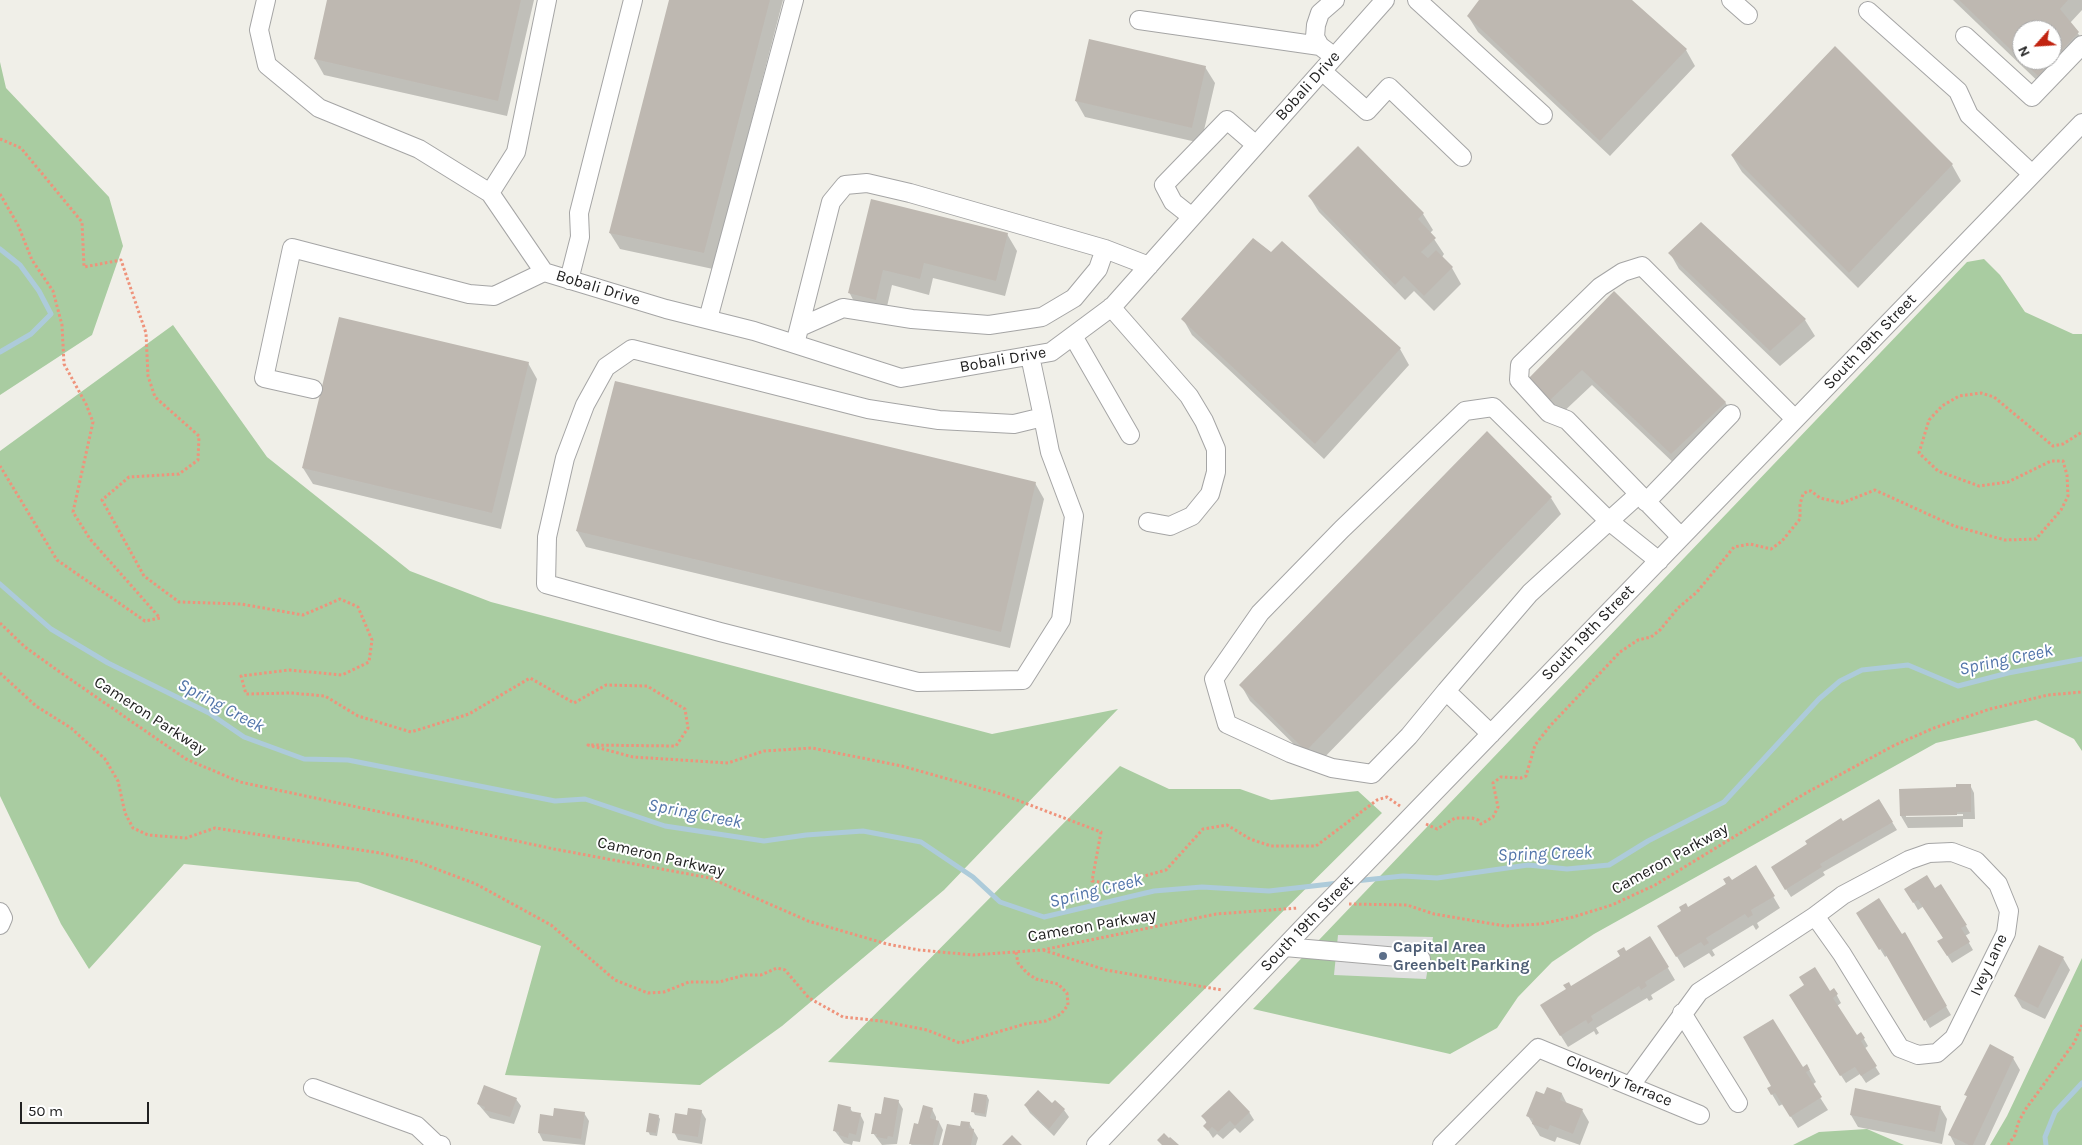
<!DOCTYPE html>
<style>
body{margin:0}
#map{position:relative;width:2082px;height:1145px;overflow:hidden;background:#f0efe8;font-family:Karla,sans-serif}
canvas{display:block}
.north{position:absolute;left:2012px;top:20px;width:50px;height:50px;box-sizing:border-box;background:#fff;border:1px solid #a6a6a6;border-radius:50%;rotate:244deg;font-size:14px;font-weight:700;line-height:20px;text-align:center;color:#212121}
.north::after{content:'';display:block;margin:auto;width:18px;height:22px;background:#c12411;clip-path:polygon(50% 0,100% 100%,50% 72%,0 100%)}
.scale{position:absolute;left:20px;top:1102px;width:129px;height:22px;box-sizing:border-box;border:2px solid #212121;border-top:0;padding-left:6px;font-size:15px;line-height:18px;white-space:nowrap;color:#212121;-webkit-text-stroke:4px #fff;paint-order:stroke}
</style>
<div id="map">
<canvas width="2082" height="1145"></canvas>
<div class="north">N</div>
<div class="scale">50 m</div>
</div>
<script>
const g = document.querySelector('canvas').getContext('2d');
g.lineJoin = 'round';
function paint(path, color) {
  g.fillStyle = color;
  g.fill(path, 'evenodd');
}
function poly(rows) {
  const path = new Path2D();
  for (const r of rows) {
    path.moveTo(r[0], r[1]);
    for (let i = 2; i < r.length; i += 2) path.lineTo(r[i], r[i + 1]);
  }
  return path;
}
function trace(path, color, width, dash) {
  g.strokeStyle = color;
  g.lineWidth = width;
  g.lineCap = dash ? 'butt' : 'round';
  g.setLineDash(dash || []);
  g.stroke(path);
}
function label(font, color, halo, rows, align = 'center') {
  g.font = font + ' Karla,sans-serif';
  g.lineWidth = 4;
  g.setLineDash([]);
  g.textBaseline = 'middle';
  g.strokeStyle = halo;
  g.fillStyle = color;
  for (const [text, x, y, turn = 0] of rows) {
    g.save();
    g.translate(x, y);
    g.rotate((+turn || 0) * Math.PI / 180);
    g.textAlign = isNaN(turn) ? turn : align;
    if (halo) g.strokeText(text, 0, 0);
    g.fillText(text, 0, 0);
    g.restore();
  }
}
const forest = poly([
 [0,62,6,88,109,197,123,246,92,335,0,395],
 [1984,259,2000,275,2025,312,2073,334,2082,334,2082,751,2074,739,2036,720,1936,743,1594,934,1552,962,1518,997,1497,1028,1450,1054,1253,1009,1967,262],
 [173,325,267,457,410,571,491,602,992,734,1118,709,944,890,782,1026,700,1085,505,1075,541,946,358,882,184,864,89,969,61,924,0,796,0,451],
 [1120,766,1169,789,1240,789,1271,800,1358,791,1382,813,1109,1084,828,1062],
 [2082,958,2082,1145,1990,1145,2007,1116],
 [1867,1129,1904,1145,1793,1145,1819,1132]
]);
const parking = poly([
 [1338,935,1433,937,1426,979,1334,975]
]);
const shadow = poly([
 [328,0,534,0,507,116,324,75,315,59],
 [671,0,783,0,713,269,620,249,610,233],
 [1480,0,1630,0,1686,50,1695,66,1610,156,1478,32,1468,16],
 [1953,0,2082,0,2082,10,2070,23,2082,39,2048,91],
 [2022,30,2052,30,2052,60,2022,60],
 [1205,67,1215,83,1201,143,1085,117,1076,101],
 [1358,148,1423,214,1433,230,1430,233,1444,254,1442,257,1452,268,1461,284,1434,311,1414,291,1405,300,1319,212,1309,196],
 [1732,156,1952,165,1961,181,1858,288,1742,172],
 [872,200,1007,234,1017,251,1005,296,933,278,929,295,892,285,885,315,858,309,849,292],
 [1701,224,1805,320,1815,336,1780,366,1679,269,1670,253],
 [1614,293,1725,402,1735,418,1680,469,1592,385,1559,416,1539,396],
 [1183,319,1400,349,1409,365,1324,459,1192,335],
 [528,363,537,379,501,529,313,484,303,468],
 [1035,483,1044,499,1010,648,586,547,577,531],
 [1551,498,1561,514,1316,766,1250,701,1241,685],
 [1970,785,1974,793,1975,819,1963,819,1963,827,1908,828,1901,816,1901,790,1957,789],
 [1963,814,1963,816,1906,817,1906,815],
 [1879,801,1897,830,1823,872,1825,875,1791,897,1772,867],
 [1755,866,1780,908,1757,923,1759,927,1756,930,1753,925,1712,950,1715,955,1712,957,1709,953,1684,968,1659,927],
 [1906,889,1966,926,1970,933,1965,936,1973,950,1952,963,1939,942,1944,939,1924,906,1918,910],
 [1858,913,1901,936,1904,934,1951,1015,1930,1028,1888,955,1885,957],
 [1650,938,1675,980,1651,995,1653,999,1649,1001,1647,998,1596,1028,1599,1033,1596,1035,1594,1031,1568,1047,1549,1017,1571,987],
 [2063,958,2070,970,2045,1019,2022,1008,2015,996],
 [1834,990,1841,1003,1837,1006,1856,1037,1864,1039,1868,1046,1864,1049,1880,1074,1866,1083,1860,1074,1846,1083,1811,1029,1829,993],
 [2013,1058,2020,1070,1985,1145,1955,1145,1950,1135,1968,1098,1966,1095],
 [1807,1066,1816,1082,1812,1085,1828,1110,1798,1128,1783,1104,1779,1106,1769,1089],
 [1562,1094,1567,1104,1582,1110,1589,1122,1580,1145,1557,1137,1555,1142,1540,1136,1528,1116,1545,1095],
 [987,1096,989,1100,986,1117,975,1115,973,1111],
 [516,1099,521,1106,514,1124,490,1118,478,1104],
 [898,1101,903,1109,897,1144,882,1145,873,1133,882,1115],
 [1025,1105,1052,1105,1064,1110,1069,1117,1054,1136,1030,1113],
 [1940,1107,1947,1119,1942,1144,1858,1127,1851,1115],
 [850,1108,853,1113,860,1114,864,1122,860,1142,853,1141,852,1145,844,1143,834,1130],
 [932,1109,936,1117,936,1121,939,1122,943,1130,939,1145,911,1145,919,1125],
 [701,1111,706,1119,702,1144,678,1140,674,1132],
 [1249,1112,1254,1120,1240,1133,1235,1128,1223,1139,1217,1134,1213,1138,1205,1126,1207,1124,1203,1116],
 [584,1113,589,1121,585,1145,543,1141,539,1133,554,1117],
 [658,1116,660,1119,657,1136,650,1135,648,1131],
 [969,1123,978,1138,976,1145,944,1145,961,1128]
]);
const stream = poly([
 [0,249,20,265,39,291,51,314,31,334,0,352],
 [0,584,51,629,108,663,209,713,244,737,304,759,348,760,555,801,585,799,665,826,764,841,806,835,863,831,921,842,973,877,1000,902,1044,917,1154,891,1202,887,1269,891,1339,883],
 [1355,881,1403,876,1437,878,1528,865,1567,869,1609,865,1648,841,1724,802,1819,699,1840,681,1862,670,1908,665,1958,686,2008,673,2082,659],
 [2046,1145,2045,1137,2055,1112,2082,1083]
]);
const building = poly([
 [327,0,521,0,498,101,314,59],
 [669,0,770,0,704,253,609,233],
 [1479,0,1632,0,1687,49,1600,141,1467,16],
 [1959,0,2068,0,2060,9,2079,32,2038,76],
 [2022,30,2052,30,2052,60,2022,60],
 [1089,39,1206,66,1192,128,1075,101],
 [1835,46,1953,164,1849,273,1731,155],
 [1358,146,1424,213,1418,219,1436,238,1421,252,1428,258,1436,250,1453,267,1424,296,1404,276,1395,285,1308,196],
 [871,199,1008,233,996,281,924,263,920,279,883,270,876,300,848,293],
 [1701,222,1806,319,1770,351,1668,253],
 [1253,238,1271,252,1282,241,1401,348,1315,444,1181,319],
 [1614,291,1726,402,1671,454,1582,370,1549,401,1528,379],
 [339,317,529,362,492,513,302,468],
 [615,381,1036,482,1001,632,576,531],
 [1487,431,1552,497,1306,751,1239,685],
 [1956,784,1971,784,1971,812,1957,812,1957,815,1900,816,1899,789,1956,787],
 [1879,799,1893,822,1820,864,1822,867,1785,890,1771,867,1807,844,1805,841,1841,818,1843,821],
 [1756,865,1775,896,1751,910,1753,915,1748,918,1745,914,1706,938,1709,943,1704,946,1701,942,1676,957,1657,926,1681,911,1679,907,1686,903,1688,907,1726,884,1723,879,1729,876,1732,880],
 [1927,875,1935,888,1941,884,1967,925,1961,928,1970,942,1947,956,1937,941,1943,938,1918,900,1913,903,1904,889],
 [1879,898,1902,934,1905,932,1947,1006,1924,1021,1882,948,1879,950,1856,913],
 [1650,936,1669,967,1645,982,1647,986,1641,990,1639,986,1591,1016,1593,1020,1588,1024,1586,1020,1560,1036,1540,1005,1566,989,1563,985,1569,982,1571,986,1620,956,1617,951,1624,947,1626,951],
 [2039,945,2064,957,2038,1008,2014,996],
 [1815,967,1830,991,1834,988,1838,994,1833,998,1857,1035,1861,1032,1865,1038,1861,1041,1877,1066,1861,1076,1855,1067,1840,1076,1789,995,1804,985,1799,977],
 [1773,1019,1803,1067,1807,1064,1810,1070,1806,1072,1822,1097,1790,1117,1775,1093,1771,1095,1767,1088,1771,1086,1743,1037],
 [1990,1044,2014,1057,1973,1145,1969,1145,1948,1135,1967,1096,1964,1095],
 [484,1085,517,1098,510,1117,484,1110,485,1107,477,1104],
 [1547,1087,1562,1093,1560,1100,1583,1109,1573,1134,1550,1125,1548,1130,1532,1124,1533,1119,1526,1116,1536,1091,1544,1094],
 [1855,1088,1941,1106,1935,1132,1850,1115],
 [1038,1090,1052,1103,1055,1100,1065,1109,1049,1129,1024,1105],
 [1229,1090,1250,1112,1235,1126,1230,1121,1218,1132,1212,1127,1208,1131,1203,1126,1207,1122,1201,1116],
 [974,1093,987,1095,985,1114,971,1112],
 [884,1097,899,1100,893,1137,888,1136,887,1139,876,1137,877,1134,871,1134,875,1113,881,1114],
 [838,1104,851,1107,850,1111,861,1113,856,1135,849,1133,848,1138,839,1135,839,1132,833,1131],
 [923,1105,933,1108,930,1118,939,1121,933,1145,909,1144,914,1123,918,1124],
 [554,1108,585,1112,581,1139,538,1133,540,1114,553,1116],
 [688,1108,702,1110,698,1137,672,1133,675,1113,687,1115],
 [649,1113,659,1115,656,1133,646,1132],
 [961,1121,970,1122,969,1128,974,1129,971,1145,942,1145,947,1124,960,1126],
 [1164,1133,1169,1138,1170,1137,1179,1145,1162,1145,1157,1140],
 [1012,1135,1022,1145,1002,1145]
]);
const path = poly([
 [0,139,21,148,82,222,84,267,121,260,146,333,148,376,155,397,199,436,198,460,179,474,129,477,102,500,144,576,179,602,241,604,303,615,340,599,358,607,372,640,369,662,342,675,289,670,241,676,246,694,291,693,325,696,358,716,411,732,469,714,530,678,574,703,606,685,647,686,685,709,688,728,676,746,588,745,633,757,728,763,764,751,812,748,902,766,1001,794,1101,832,1092,881,1115,884,1166,870,1203,829,1227,825,1250,839,1271,846,1316,846,1377,800,1387,797,1400,806],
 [0,194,18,225,32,260,53,291,62,325,64,364,86,404,93,422,73,512,90,539,160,618,145,621,57,560,0,466],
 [0,623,25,647,57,670,186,759,240,782,554,849,710,878,808,921,887,944,919,950,973,955,1042,950,1216,914,1298,908],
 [0,673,36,706,71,728,105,759,118,781,125,813,133,828,148,835,186,838,215,828,380,853,418,862,476,884,551,925,615,980,648,993,664,992,689,982,719,982,745,975,761,975,777,968,785,970,809,998,843,1017,881,1021,927,1030,960,1043,1025,1024,1046,1021,1061,1014,1068,1005,1067,993,1058,984,1036,979,1027,973,1018,963,1016,952],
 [1426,824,1437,829,1455,818,1472,818,1478,820,1481,824,1493,817,1498,807,1493,783,1501,777,1521,778,1526,776,1535,745,1550,726,1620,652,1638,640,1651,637,1660,630,1678,608,1697,592,1734,547,1750,544,1771,549,1782,541,1800,519,1800,504,1803,494,1808,491,1811,491,1820,498,1842,503,1875,490,1954,526,2005,540,2036,539,2061,510,2068,496,2067,475,2063,461,2051,461,2008,482,1979,486,1938,471,1919,453,1929,420,1942,406,1959,396,1981,393,1994,397,2053,446,2063,444,2082,432],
 [1349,904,1407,905,1434,914,1505,926,1541,924,1573,917,1612,905,1655,885,1806,793,1893,746,1934,728,1990,709,2048,695,2082,692],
 [1043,950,1106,970,1222,990],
 [2008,1145,2015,1135,2018,1123,2025,1110,2074,1043,2082,1025]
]);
const minor = poly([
 [266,0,259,30,267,65,319,108,419,149,490,193,544,272],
 [1417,0,1543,115],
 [1731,0,1748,15],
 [1868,11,1958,91,1969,115,2032,174],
 [1139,20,1320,46],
 [1965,36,2032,97,2082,45],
 [1328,52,1320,46,1315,37,1316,25,1320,13,1335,0],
 [1322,71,1367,111,1389,87,1462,157],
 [490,193,516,152,547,0],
 [1192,217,1173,202,1164,185,1227,120,1256,145],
 [544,272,666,309,754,331,901,378,1051,352,1113,306,1385,0],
 [569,280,580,237,579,213,633,0],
 [1111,307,1189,396,1204,421,1216,449,1216,472,1210,494,1192,516,1170,526,1148,522],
 [708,319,794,0],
 [800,327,843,308,912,319,989,325,1042,317,1074,298,1098,269,1105,249],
 [1073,336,1130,435],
 [795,344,831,202,845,185,867,183,910,193,1105,249,1149,266],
 [1030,356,1043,417,1050,452,1074,516,1061,620,1023,680,918,682,720,632,546,584,547,537,565,458,585,405,606,367,632,349,868,409,939,420,1014,424,1043,417],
 [313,389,264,378,292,248,469,294,494,296,544,272],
 [1646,502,1731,414],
 [1681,537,1567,420,1549,413,1519,380,1520,365,1600,287,1623,272,1642,266,1795,419],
 [1446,691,1409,736,1372,774,1332,768,1290,753,1227,724,1214,679,1260,613,1342,529,1465,411,1493,407,1609,521,1639,494],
 [1491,734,1446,691,1530,593,1609,521,1659,561],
 [1952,852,1976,861,1998,884,2009,911,2006,933,1954,1038,1937,1053,1918,1055,1900,1048,1842,954,1815,916,1843,895,1909,860,1929,853,1952,852],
 [1361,868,2082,123],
 [0,912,3,918,0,925],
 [1285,947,1421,959],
 [1682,1013,1738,1103],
 [1631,1085,1699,992,1815,916],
 [313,1088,417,1126,436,1144,441,1145],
 [1096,1145,1315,915],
 [1442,1145,1538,1048,1700,1115]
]);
const minorBridge = poly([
 [1315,915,1361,868]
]);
const markers = [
 [1383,956,5,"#5c6f8a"]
];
const streetNames = [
 ["Bobali Drive",1308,86,-48],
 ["Bobali Drive",598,288,17],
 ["South 19th Street",1870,342,-46],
 ["Bobali Drive",1003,360,-10],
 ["South 19th Street",1588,633,-46],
 ["Cameron Parkway",150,716,33],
 ["Cameron Parkway",661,857,13],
 ["Cameron Parkway",1670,859,-29],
 ["South 19th Street",1307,924,-46],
 ["Cameron Parkway",1092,926,-10],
 ["Ivey Lane",1989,965,-65],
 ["Cloverly Terrace",1619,1081,22]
];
const serviceNames = [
 ["Capital Area",1393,947],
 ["Greenbelt Parking",1393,965]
];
const waterNames = [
 ["Spring Creek",2006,660,-12],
 ["Spring Creek",221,706,28],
 ["Spring Creek",695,814,11],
 ["Spring Creek",1545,854,-2],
 ["Spring Creek",1096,891,-14]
];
paint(forest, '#a9cca1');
paint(parking, '#e1e1e1');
paint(shadow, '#0003');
trace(stream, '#adcbda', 5);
paint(building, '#beb8b1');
trace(minor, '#a5a5a5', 20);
trace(path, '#ef937b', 3, [2.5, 2.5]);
trace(minor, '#fff', 18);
trace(minorBridge, '#a5a5a5', 20, []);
trace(minorBridge, '#fff', 18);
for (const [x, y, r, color] of markers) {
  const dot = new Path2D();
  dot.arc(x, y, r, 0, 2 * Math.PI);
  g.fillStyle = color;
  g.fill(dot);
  trace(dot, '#fff', 2);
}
label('16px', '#212121', '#fff', streetNames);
label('bold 16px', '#4e5e75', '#fff', serviceNames, 'left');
label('italic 18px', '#5476aa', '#fff', waterNames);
</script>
